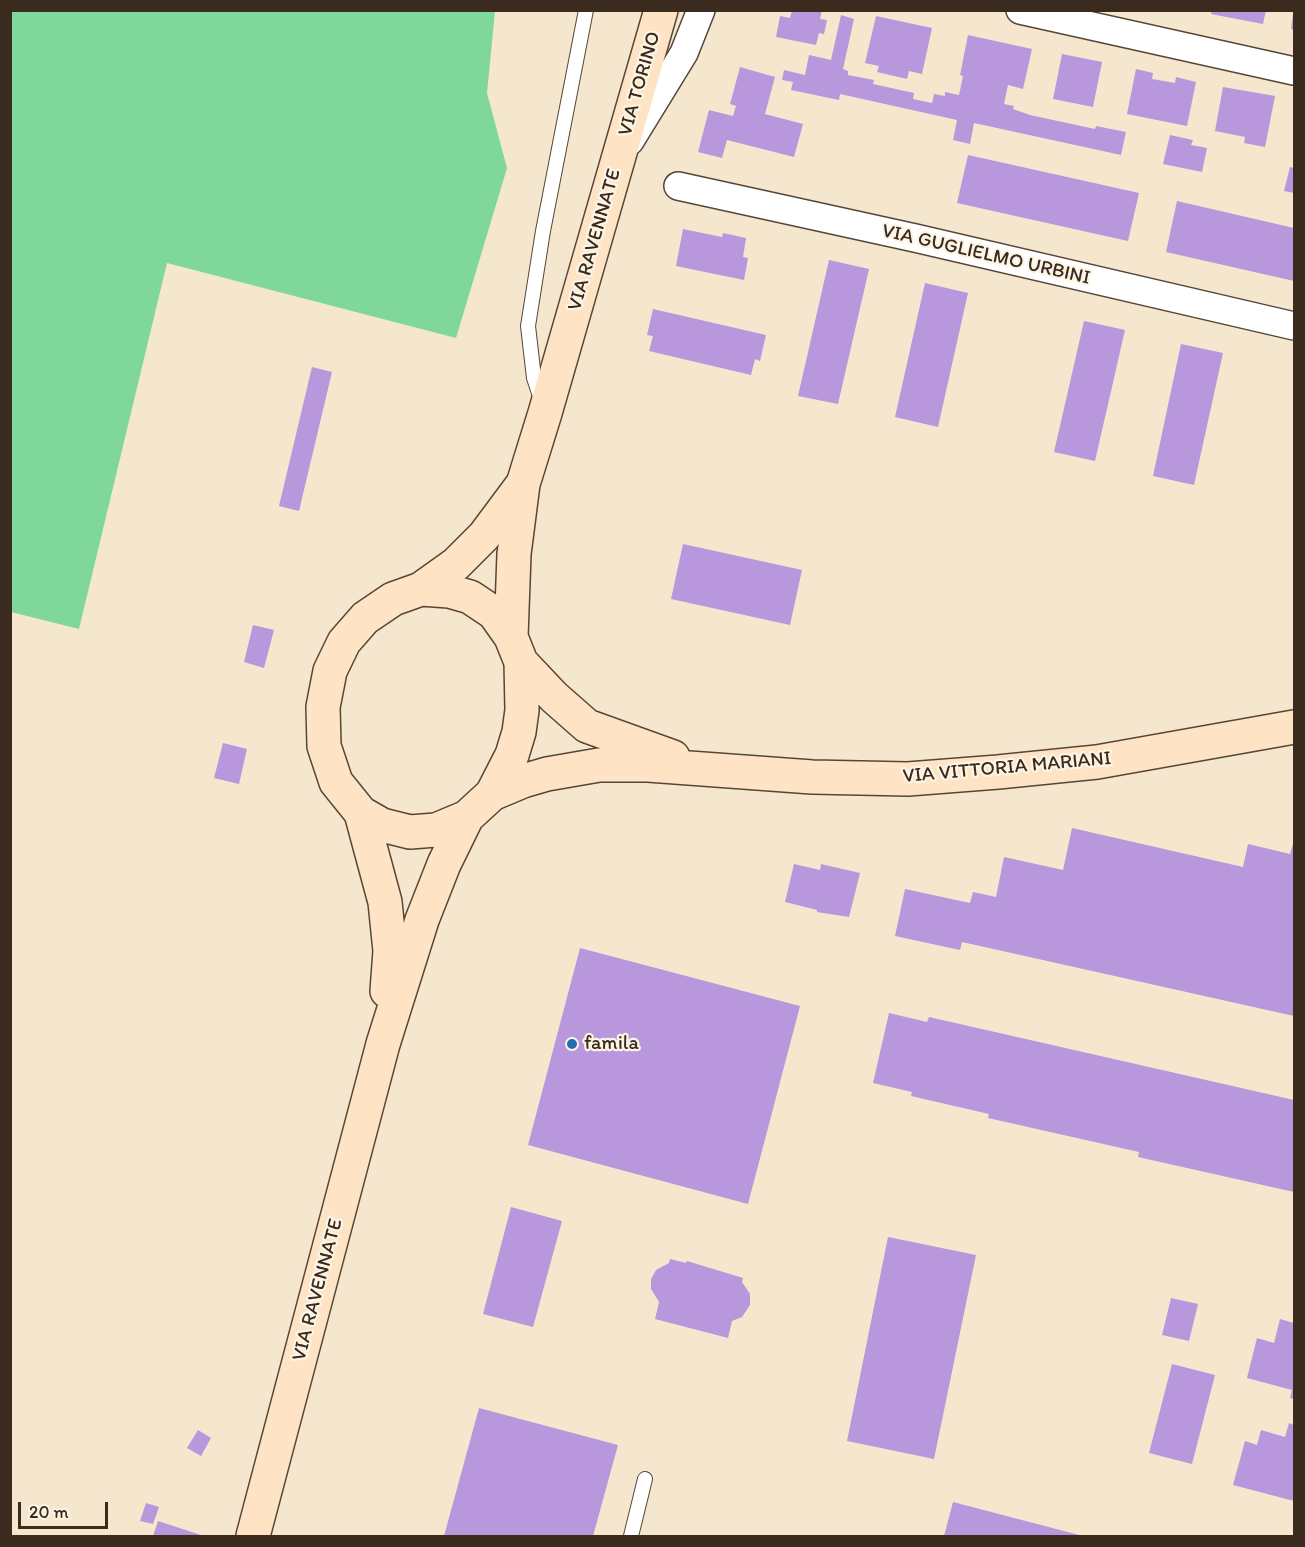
<!DOCTYPE html>
<style>
body{margin:0}
#map{position:relative;width:1305px;height:1547px;overflow:hidden;background:#f4e7cd;font-family:Itim,sans-serif}
canvas{display:block}
.frame{position:absolute;inset:0;border:12px solid #3b2a1e;pointer-events:none}
.scale{position:absolute;left:18px;top:1502px;width:90px;height:27px;box-sizing:border-box;border:3px solid #3b2a1e;border-top:0;padding-left:8px;font-size:18px;line-height:21px;white-space:nowrap;color:#3b2a1e;-webkit-text-stroke:4px #fcf5e5;paint-order:stroke}
</style>
<div id="map">
<canvas width="1305" height="1547"></canvas>
<div class="frame"></div>
<div class="scale">20 m</div>
</div>
<script>
const g = document.querySelector('canvas').getContext('2d');
g.lineJoin = 'round';
function paint(path, color) {
  g.fillStyle = color;
  g.fill(path, 'evenodd');
}
function poly(rows) {
  const path = new Path2D();
  for (const r of rows) {
    path.moveTo(r[0], r[1]);
    for (let i = 2; i < r.length; i += 2) path.lineTo(r[i], r[i + 1]);
  }
  return path;
}
function trace(path, color, width, dash) {
  g.strokeStyle = color;
  g.lineWidth = width;
  g.lineCap = dash ? 'butt' : 'round';
  g.setLineDash(dash || []);
  g.stroke(path);
}
function label(font, color, halo, rows, align = 'center') {
  g.font = font + ' Itim,sans-serif';
  g.lineWidth = 4.5;
  g.setLineDash([]);
  g.textBaseline = 'middle';
  g.strokeStyle = halo;
  g.fillStyle = color;
  for (const [text, x, y, turn = 0] of rows) {
    g.save();
    g.translate(x, y);
    g.rotate((+turn || 0) * Math.PI / 180);
    g.textAlign = isNaN(turn) ? turn : align;
    if (halo) g.strokeText(text, 0, 0);
    g.fillText(text, 0, 0);
    g.restore();
  }
}
const green = poly([
 [10,11,495,11,487,93,507,168,456,338,167,263,79,629,11,612]
]);
const building = poly([
 [792,10,822,10,820,19,827,20,824,34,819,33,816,45,776,37,780,16,790,18],
 [1212,10,1266,10,1263,24,1211,14],
 [1293,14,1294,14,1294,30,1291,29],
 [841,15,854,19,843,69,848,71,848,75,874,80,873,84,914,93,913,99,932,103,934,94,945,96,945,92,959,95,963,76,960,75,968,35,1032,49,1023,89,1008,85,1004,104,1014,106,1013,109,1030,115,1095,129,1096,126,1126,132,1121,155,974,123,970,144,953,140,957,120,840,94,839,100,791,90,793,82,782,80,784,70,805,75,809,55,831,60],
 [876,16,932,28,922,74,909,71,907,79,877,72,879,66,865,63],
 [1062,54,1102,62,1093,107,1053,99],
 [740,67,775,77,765,114,803,124,794,157,727,140,722,158,698,152,709,110,733,116,736,106,730,104],
 [1136,69,1153,73,1152,79,1175,83,1176,77,1196,82,1187,126,1127,114],
 [1223,87,1275,96,1265,147,1244,143,1245,137,1215,131],
 [1170,135,1193,140,1191,145,1207,148,1202,172,1163,164],
 [968,155,1139,193,1128,241,957,203],
 [1290,167,1294,168,1294,193,1284,191],
 [1177,201,1294,228,1294,281,1166,252],
 [683,229,722,237,723,233,746,238,743,257,748,258,744,280,676,266],
 [829,260,869,269,838,404,798,396],
 [925,283,968,293,938,427,895,417],
 [653,309,766,335,760,361,755,359,751,375,649,351,653,336,647,335],
 [1084,321,1125,330,1095,461,1054,452],
 [1181,344,1223,353,1194,485,1153,476],
 [312,367,332,372,299,511,279,506],
 [683,544,802,570,790,625,671,599],
 [253,625,274,630,264,668,244,662],
 [223,743,247,749,239,784,214,778],
 [1072,828,1243,867,1248,844,1290,854,1294,840,1294,1016,962,942,960,950,895,936,905,889,970,903,973,892,996,897,1004,857,1063,870],
 [794,864,820,870,821,864,860,873,849,917,817,912,817,910,785,902],
 [580,948,800,1006,748,1204,528,1145],
 [889,1013,927,1022,929,1017,1294,1100,1294,1192,1138,1157,1139,1152,988,1118,989,1114,911,1096,912,1092,873,1083],
 [511,1207,562,1221,533,1327,483,1314],
 [888,1237,976,1255,934,1459,847,1441],
 [670,1259,686,1263,687,1261,743,1278,742,1282,750,1294,750,1305,742,1317,732,1321,728,1338,655,1319,659,1302,651,1289,651,1279,656,1270,669,1263],
 [1171,1298,1198,1304,1189,1341,1162,1335],
 [1280,1319,1294,1323,1294,1399,1290,1398,1292,1390,1247,1378,1257,1338,1274,1343],
 [1172,1364,1215,1375,1192,1464,1149,1453],
 [479,1408,618,1445,593,1536,444,1536],
 [1289,1423,1294,1425,1294,1501,1233,1485,1245,1441,1257,1445,1261,1430,1285,1437],
 [198,1430,211,1438,201,1456,187,1448],
 [953,1502,1083,1536,944,1536],
 [146,1503,159,1507,153,1524,140,1521],
 [158,1521,204,1536,153,1536]
]);
const service = poly([
 [542,402,534,378,528,326,543,231,586,10],
 [631,1536,645,1479]
]);
const minor = poly([
 [1020,10,1294,71],
 [630,141,684,53,701,10],
 [678,186,915,238,1294,326]
]);
const secondary = poly([
 [421,589,456,564,484,536,522,485],
 [511,637,494,613,470,597,449,591,421,589,393,599,365,618,344,642,330,671,323,707,324,746,336,782,361,813,382,825,410,832,436,830,467,817,492,794,512,755,519,732,522,710,521,662,511,637,514,554,523,484,545,413,661,10],
 [521,662,554,697,587,726,673,757],
 [492,794,523,781,547,774,599,765,648,765,812,777,908,779,998,772,1097,762,1294,727],
 [361,813,385,902,390,951,387,991],
 [253,1536,383,1044,422,920,444,864,467,817]
]);
const markers = [
 [572,1044,6,"#1f6fb2"]
];
const streetNames = [
 ["VIA TORINO",640,84,-74],
 ["VIA RAVENNATE",595,240,-74],
 ["VIA GUGLIELMO URBINI",986,255,13],
 ["VIA VITTORIA MARIANI",1007,768,-5],
 ["VIA RAVENNATE",318,1290,-75]
];
const poiNames = [
 ["famila",584,1044]
];
paint(green, '#7fd79c');
paint(building, '#b997dd');
trace(service, '#574638', 16);
trace(minor, '#574638', 30);
trace(secondary, '#574638', 36);
trace(service, '#fff', 14);
trace(minor, '#fff', 27);
trace(secondary, '#fee4c5', 33);
for (const [x, y, r, color] of markers) {
  const dot = new Path2D();
  dot.arc(x, y, r, 0, 2 * Math.PI);
  g.fillStyle = color;
  g.fill(dot);
  trace(dot, '#fcf5e5', 2);
}
label('20px', '#3b2a1e', '#fcf5e5', streetNames);
label('20px', '#3b2a1e', '#fcf5e5', poiNames, 'left');
</script>
